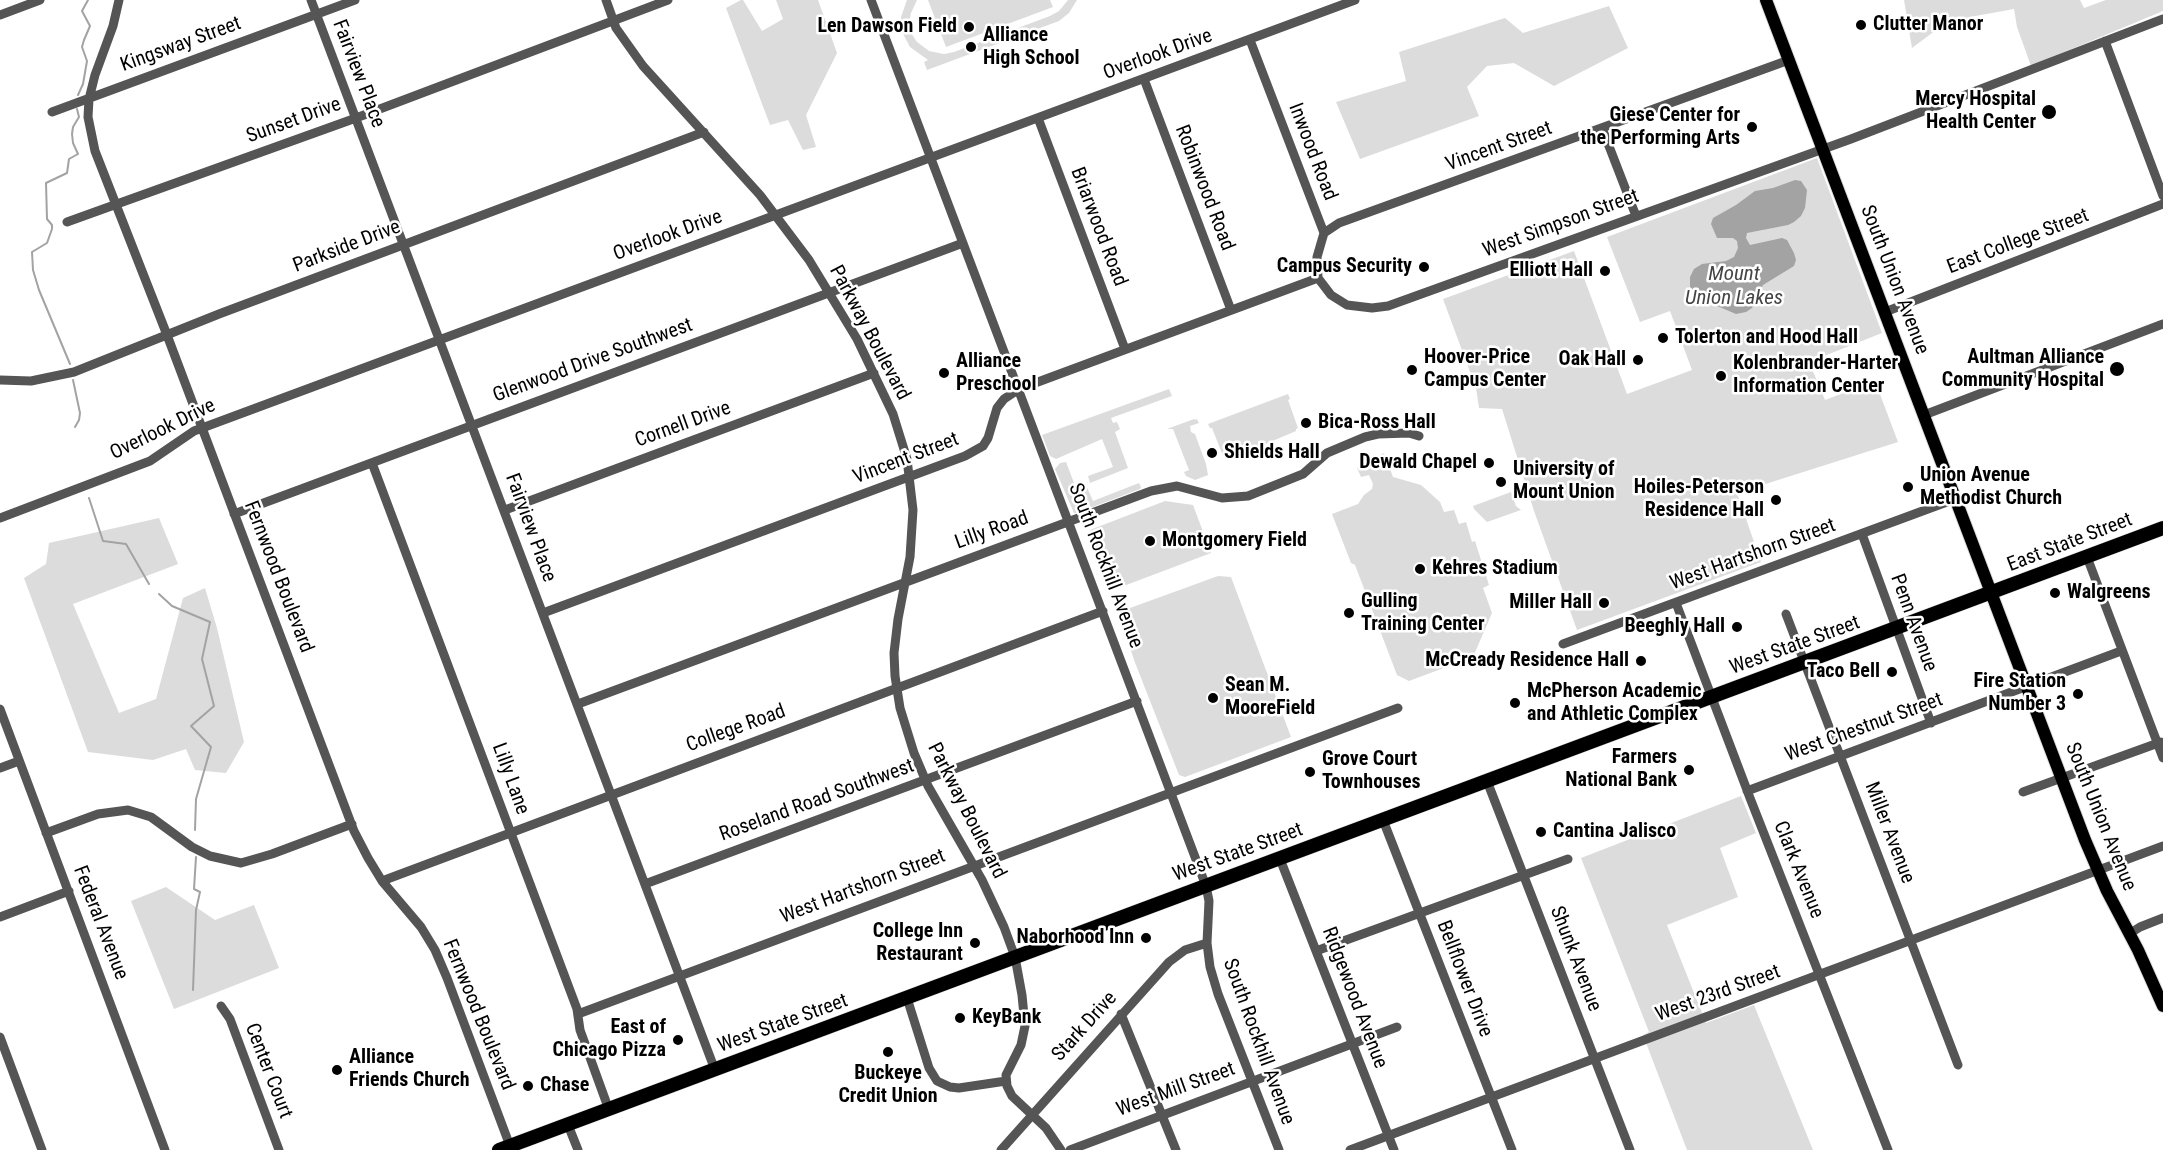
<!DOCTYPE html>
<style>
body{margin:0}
canvas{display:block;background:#fff}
</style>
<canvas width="2163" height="1150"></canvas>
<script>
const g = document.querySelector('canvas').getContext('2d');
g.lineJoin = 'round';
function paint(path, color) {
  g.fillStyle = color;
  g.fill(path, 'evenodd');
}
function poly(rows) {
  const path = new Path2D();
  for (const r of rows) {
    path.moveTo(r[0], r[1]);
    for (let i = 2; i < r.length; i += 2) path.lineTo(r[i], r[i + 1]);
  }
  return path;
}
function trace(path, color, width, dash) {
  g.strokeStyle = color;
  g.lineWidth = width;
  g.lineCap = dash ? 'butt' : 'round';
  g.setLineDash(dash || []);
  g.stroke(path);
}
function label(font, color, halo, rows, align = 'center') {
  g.font = font + ' "Roboto Condensed",sans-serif';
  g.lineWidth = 5;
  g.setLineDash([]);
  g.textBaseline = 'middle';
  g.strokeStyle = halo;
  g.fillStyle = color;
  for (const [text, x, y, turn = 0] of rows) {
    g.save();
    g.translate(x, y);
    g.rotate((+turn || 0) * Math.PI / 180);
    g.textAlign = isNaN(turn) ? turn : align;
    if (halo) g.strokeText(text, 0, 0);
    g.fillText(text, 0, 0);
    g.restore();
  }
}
const green = poly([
 [741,0,743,0,762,31,783,19,776,0,818,0,837,53,806,115,816,147,803,150,788,120,770,125,726,8],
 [907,0,917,0,911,13,909,23,911,33,917,42,929,51,944,54,954,52,1050,16,1059,11,1068,0,1077,0,1069,13,1059,21,927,70,924,62,928,60,910,47,901,30,901,17],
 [928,0,1050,0,1053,7,946,47],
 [1904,0,2080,0,2084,8,2106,0,2163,0,2163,11,2031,66,2017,27,2014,9,1948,21,1912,48],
 [1609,6,1628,48,1554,86,1514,63,1487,66,1467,87,1479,116,1360,159,1336,102,1406,81,1399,52,1505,18,1523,33],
 [1817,158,1882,333,1809,362,1825,400,1875,381,1898,442,1737,493,1761,562,1577,630,1534,511,1502,409,1479,408,1476,388,1443,299,1574,251,1627,394,1692,370,1670,311,1640,322,1607,237],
 [1169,389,1172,396,1111,418,1113,423,1117,422,1120,429,1115,432,1128,468,1090,483,1088,476,1113,467,1102,439,1056,459,1050,456,1042,435],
 [1288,394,1290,399,1288,400,1298,428,1296,429,1296,431,1249,451,1248,449,1226,457,1225,455,1223,456,1212,428,1210,428,1208,424],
 [1196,418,1199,423,1190,426,1191,432,1195,434,1206,464,1208,475,1195,480,1186,476,1184,472,1189,470,1173,429,1167,429,1194,419,1196,420],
 [1384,453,1393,477,1421,485,1440,502,1444,512,1454,510,1459,524,1466,522,1472,542,1475,541,1489,585,1483,588,1492,613,1473,657,1463,661,1460,659,1450,663,1449,666,1409,681,1397,675,1355,565,1351,563,1332,514,1358,504,1364,495,1372,489,1373,484,1369,475,1361,477,1357,468,1366,464,1364,461],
 [1066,462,1076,488,1086,485,1093,501,1139,483,1141,487,1140,489,1077,513,1074,513,1055,469,1060,463],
 [1511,492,1516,506,1521,510,1487,522,1474,509,1473,506],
 [1165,501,1193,505,1211,553,1113,590,1090,530],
 [159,518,178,564,73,604,119,713,156,699,183,598,205,588,217,628,244,742,226,773,195,770,186,749,153,760,88,752,24,578,46,564,49,543],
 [1218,576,1231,577,1291,737,1185,777,1179,775,1134,660,1119,612],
 [1741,796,1756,833,1720,848,1738,897,1667,925,1706,1023,1754,1005,1813,1150,1687,1150,1643,1035,1649,1032,1581,858],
 [166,887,215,920,254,905,279,968,174,1009,131,901]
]);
const water = poly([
 [1795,180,1801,181,1807,190,1805,208,1801,216,1794,222,1788,225,1747,233,1746,238,1750,245,1782,238,1787,240,1794,253,1796,260,1794,266,1763,285,1752,308,1746,312,1736,314,1703,300,1690,287,1690,277,1694,269,1702,264,1726,261,1734,257,1738,248,1737,241,1733,238,1717,238,1711,224,1713,218,1736,205,1755,191,1773,188]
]);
const stream = poly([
 [78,95,83,84,87,61,82,47,84,40,90,26,82,11,88,0],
 [70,364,39,290,33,270,32,252,47,243,52,229,52,225,47,219,46,183,67,173,69,159,78,154,73,143,72,134,73,127,79,117,77,109],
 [73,380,80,413,79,420,75,427],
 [89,498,103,541,126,544,149,584],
 [159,594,172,606,210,622,202,659,214,706,191,726,211,747,196,799,195,830],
 [193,990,196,910,200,892,194,889,196,857]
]);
const minor = poly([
 [119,0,113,26,95,75,89,99,88,117,95,151,167,335,354,831,368,858,382,881,421,927,435,950,447,978,510,1146],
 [311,0,715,1070],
 [606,0,616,28,643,66,760,195,809,260,857,339,893,414,907,459,913,510,910,557,898,619,894,653,895,676,900,708,914,753,928,786,982,880,1004,927,1015,957,1022,995,1025,1026,1021,1045,1006,1075,1007,1086,1012,1096,1046,1128,1061,1150],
 [871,0,1206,886,1209,901,1207,943,1210,967,1218,994,1279,1150],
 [0,15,40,0],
 [1250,40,1324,233,1317,257,1318,278,1331,295,1347,305,1372,308,1388,306,1851,139,2163,19],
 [2105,41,2163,196],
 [1144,79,1231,310],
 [52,112,355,0],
 [1038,118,1125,349],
 [1602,128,1636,216],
 [67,222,356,118,668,0],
 [1324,233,1339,223,1789,60],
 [1885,312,2163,204],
 [0,380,31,381,74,372,219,314,704,132],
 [1924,415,2163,324],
 [372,463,577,1009,580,1030,609,1110],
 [505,510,874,373],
 [234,514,963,243],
 [0,518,150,461,194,431,1355,0],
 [1862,534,1931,723],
 [2087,557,2163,758],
 [1676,603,1750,798,1888,1150],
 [543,613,965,456,983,446,988,438,997,408,1004,399,1019,389,1318,278],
 [1786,614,1958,1065],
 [1563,644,1955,499],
 [578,704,1151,491,1177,486,1222,498,1248,496,1303,474,1327,453,1365,437,1378,434,1409,433,1419,436],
 [0,709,165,1150],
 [0,768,19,761],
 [1487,781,1630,1150],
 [1747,791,2121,651],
 [2023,792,2161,742],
 [1383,820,1512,1150],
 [46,833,98,814,128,810,151,817,192,847,210,856,241,863,272,854,352,824],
 [1280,859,1394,1150],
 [382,881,1103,611],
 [645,884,1137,701],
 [0,917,69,891],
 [2129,934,2140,927,2163,918],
 [1316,951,1568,859],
 [907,998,929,1068,937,1081,950,1087,959,1088,1006,1081],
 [221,1006,230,1019,279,1150],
 [578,1014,1398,708],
 [1121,1014,1176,1150],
 [0,1037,42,1150],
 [568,1125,578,1150],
 [1001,1150,1169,962,1185,950,1207,943],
 [1070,1150,1397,1027],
 [1350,1150,2163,846]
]);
const major = poly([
 [1766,0,2085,840,2107,891,2138,950,2163,1006]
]);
const highway = poly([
 [499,1150,2163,528]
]);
const markers = [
 [1861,25,6,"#000"],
 [969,27,6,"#000"],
 [971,47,6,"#000"],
 [2049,112,8,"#000"],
 [1752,127,6,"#000"],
 [1424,267,6,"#000"],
 [1605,271,6,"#000"],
 [1663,338,6,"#000"],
 [1638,360,6,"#000"],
 [2117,369,8,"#000"],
 [1412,370,6,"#000"],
 [944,373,6,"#000"],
 [1721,376,6,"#000"],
 [1306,423,6,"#000"],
 [1212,453,6,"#000"],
 [1489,463,6,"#000"],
 [1501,482,6,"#000"],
 [1908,487,6,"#000"],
 [1776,500,6,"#000"],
 [1150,541,6,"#000"],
 [1420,569,6,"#000"],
 [2055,593,6,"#000"],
 [1604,603,6,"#000"],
 [1349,613,6,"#000"],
 [1737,627,6,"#000"],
 [1641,661,6,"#000"],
 [1892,672,6,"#000"],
 [2078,694,6,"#000"],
 [1213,698,6,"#000"],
 [1515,703,6,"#000"],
 [1689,770,6,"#000"],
 [1310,772,6,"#000"],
 [1541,832,6,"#000"],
 [1146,938,6,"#000"],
 [975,943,6,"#000"],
 [960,1018,6,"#000"],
 [678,1040,6,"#000"],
 [888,1052,6,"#000"],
 [337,1070,6,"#000"],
 [528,1086,6,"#000"]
];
const poiNames = [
 ["Clutter Manor",1873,25],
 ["Len Dawson Field",957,27,"right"],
 ["Alliance",983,36],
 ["High School",983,59],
 ["Mercy Hospital",2036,100,"right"],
 ["Health Center",2036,123,"right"],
 ["Giese Center for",1740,116,"right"],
 ["the Performing Arts",1740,139,"right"],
 ["Campus Security",1412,267,"right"],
 ["Elliott Hall",1593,271,"right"],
 ["Tolerton and Hood Hall",1675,338],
 ["Hoover-Price",1424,358],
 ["Campus Center",1424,381],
 ["Aultman Alliance",2104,358,"right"],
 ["Community Hospital",2104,381,"right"],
 ["Oak Hall",1626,360,"right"],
 ["Alliance",956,362],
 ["Preschool",956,385],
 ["Kolenbrander-Harter",1733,364],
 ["Information Center",1733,387],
 ["Bica-Ross Hall",1318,423],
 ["Shields Hall",1224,453],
 ["Dewald Chapel",1477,463,"right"],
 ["University of",1513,470],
 ["Mount Union",1513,493],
 ["Union Avenue",1920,476],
 ["Methodist Church",1920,499],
 ["Hoiles-Peterson",1764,488,"right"],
 ["Residence Hall",1764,511,"right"],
 ["Montgomery Field",1162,541],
 ["Kehres Stadium",1432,569],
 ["Walgreens",2067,593],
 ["Gulling",1361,602],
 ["Training Center",1361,625],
 ["Miller Hall",1592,603,"right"],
 ["Beeghly Hall",1725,627,"right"],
 ["McCready Residence Hall",1629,661,"right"],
 ["Taco Bell",1880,672,"right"],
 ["Fire Station",2066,682,"right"],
 ["Number 3",2066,705,"right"],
 ["Sean M.",1225,686],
 ["MooreField",1225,709],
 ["McPherson Academic",1527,692],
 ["and Athletic Complex",1527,715],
 ["Farmers",1677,758,"right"],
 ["National Bank",1677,781,"right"],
 ["Grove Court",1322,760],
 ["Townhouses",1322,783],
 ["Cantina Jalisco",1553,832],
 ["College Inn",963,932,"right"],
 ["Restaurant",963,955,"right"],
 ["Naborhood Inn",1134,938,"right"],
 ["KeyBank",972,1018],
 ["East of",666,1028,"right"],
 ["Chicago Pizza",666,1051,"right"],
 ["Alliance",349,1058],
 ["Friends Church",349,1081],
 ["Buckeye",888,1074,"center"],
 ["Credit Union",888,1097,"center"],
 ["Chase",540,1086]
];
const streetNames = [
 ["Kingsway Street",181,45,-20],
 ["Overlook Drive",1158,55,-20],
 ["Fairview Place",358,74,69],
 ["Sunset Drive",294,121,-20],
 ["Vincent Street",1499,147,-20],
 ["Inwood Road",1312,152,69],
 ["Robinwood Road",1204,188,69],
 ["West Simpson Street",1561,224,-20],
 ["Briarwood Road",1098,227,69],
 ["Overlook Drive",668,236,-20],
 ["East College Street",2018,242,-21],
 ["Parkside Drive",347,247,-21],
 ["South Union Avenue",1894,280,69],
 ["Parkway Boulevard",869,333,62],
 ["Glenwood Drive Southwest",593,361,-20],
 ["Cornell Drive",683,425,-20],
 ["Overlook Drive",163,430,-26],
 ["Vincent Street",906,459,-21],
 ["Fairview Place",530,528,70],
 ["Lilly Road",992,531,-20],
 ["East State Street",2070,543,-21],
 ["West Hartshorn Street",1753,555,-20],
 ["South Rockhill Avenue",1105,566,69],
 ["Fernwood Boulevard",278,577,69],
 ["Penn Avenue",1913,623,70],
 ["West State Street",1795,646,-20],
 ["West Chestnut Street",1864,728,-20],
 ["College Road",736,729,-20],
 ["Lilly Lane",510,779,70],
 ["Roseland Road Southwest",817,801,-20],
 ["Parkway Boulevard",966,811,63],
 ["South Union Avenue",2100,817,68],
 ["Miller Avenue",1889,833,69],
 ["West State Street",1238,853,-20],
 ["Clark Avenue",1798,870,68],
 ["West Hartshorn Street",863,887,-21],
 ["Federal Avenue",100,923,69],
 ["Shunk Avenue",1575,959,69],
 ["Bellflower Drive",1464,979,69],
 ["West 23rd Street",1718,994,-20],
 ["Ridgewood Avenue",1354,998,69],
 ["Fernwood Boulevard",478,1015,68],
 ["West State Street",783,1024,-20],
 ["Stark Drive",1085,1027,-48],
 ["South Rockhill Avenue",1258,1042,70],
 ["Center Court",268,1071,69],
 ["West Mill Street",1176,1090,-20]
];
const waterNames = [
 ["Mount",1734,275],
 ["Union Lakes",1734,299]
];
paint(green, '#dcdcdc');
paint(water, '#a3a3a3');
trace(stream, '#a3a3a3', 2);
trace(major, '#dbdbdb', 14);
trace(highway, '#dbdbdb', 15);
trace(minor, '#555', 9);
trace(major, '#000', 12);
trace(highway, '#000', 14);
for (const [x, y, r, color] of markers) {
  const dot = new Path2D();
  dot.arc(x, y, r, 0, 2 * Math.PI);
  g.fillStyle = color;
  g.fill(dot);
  trace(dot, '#fff', 2);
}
label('bold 20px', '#000', '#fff', poiNames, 'left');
label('20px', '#000', '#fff', streetNames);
label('italic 21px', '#444', '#fff', waterNames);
</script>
